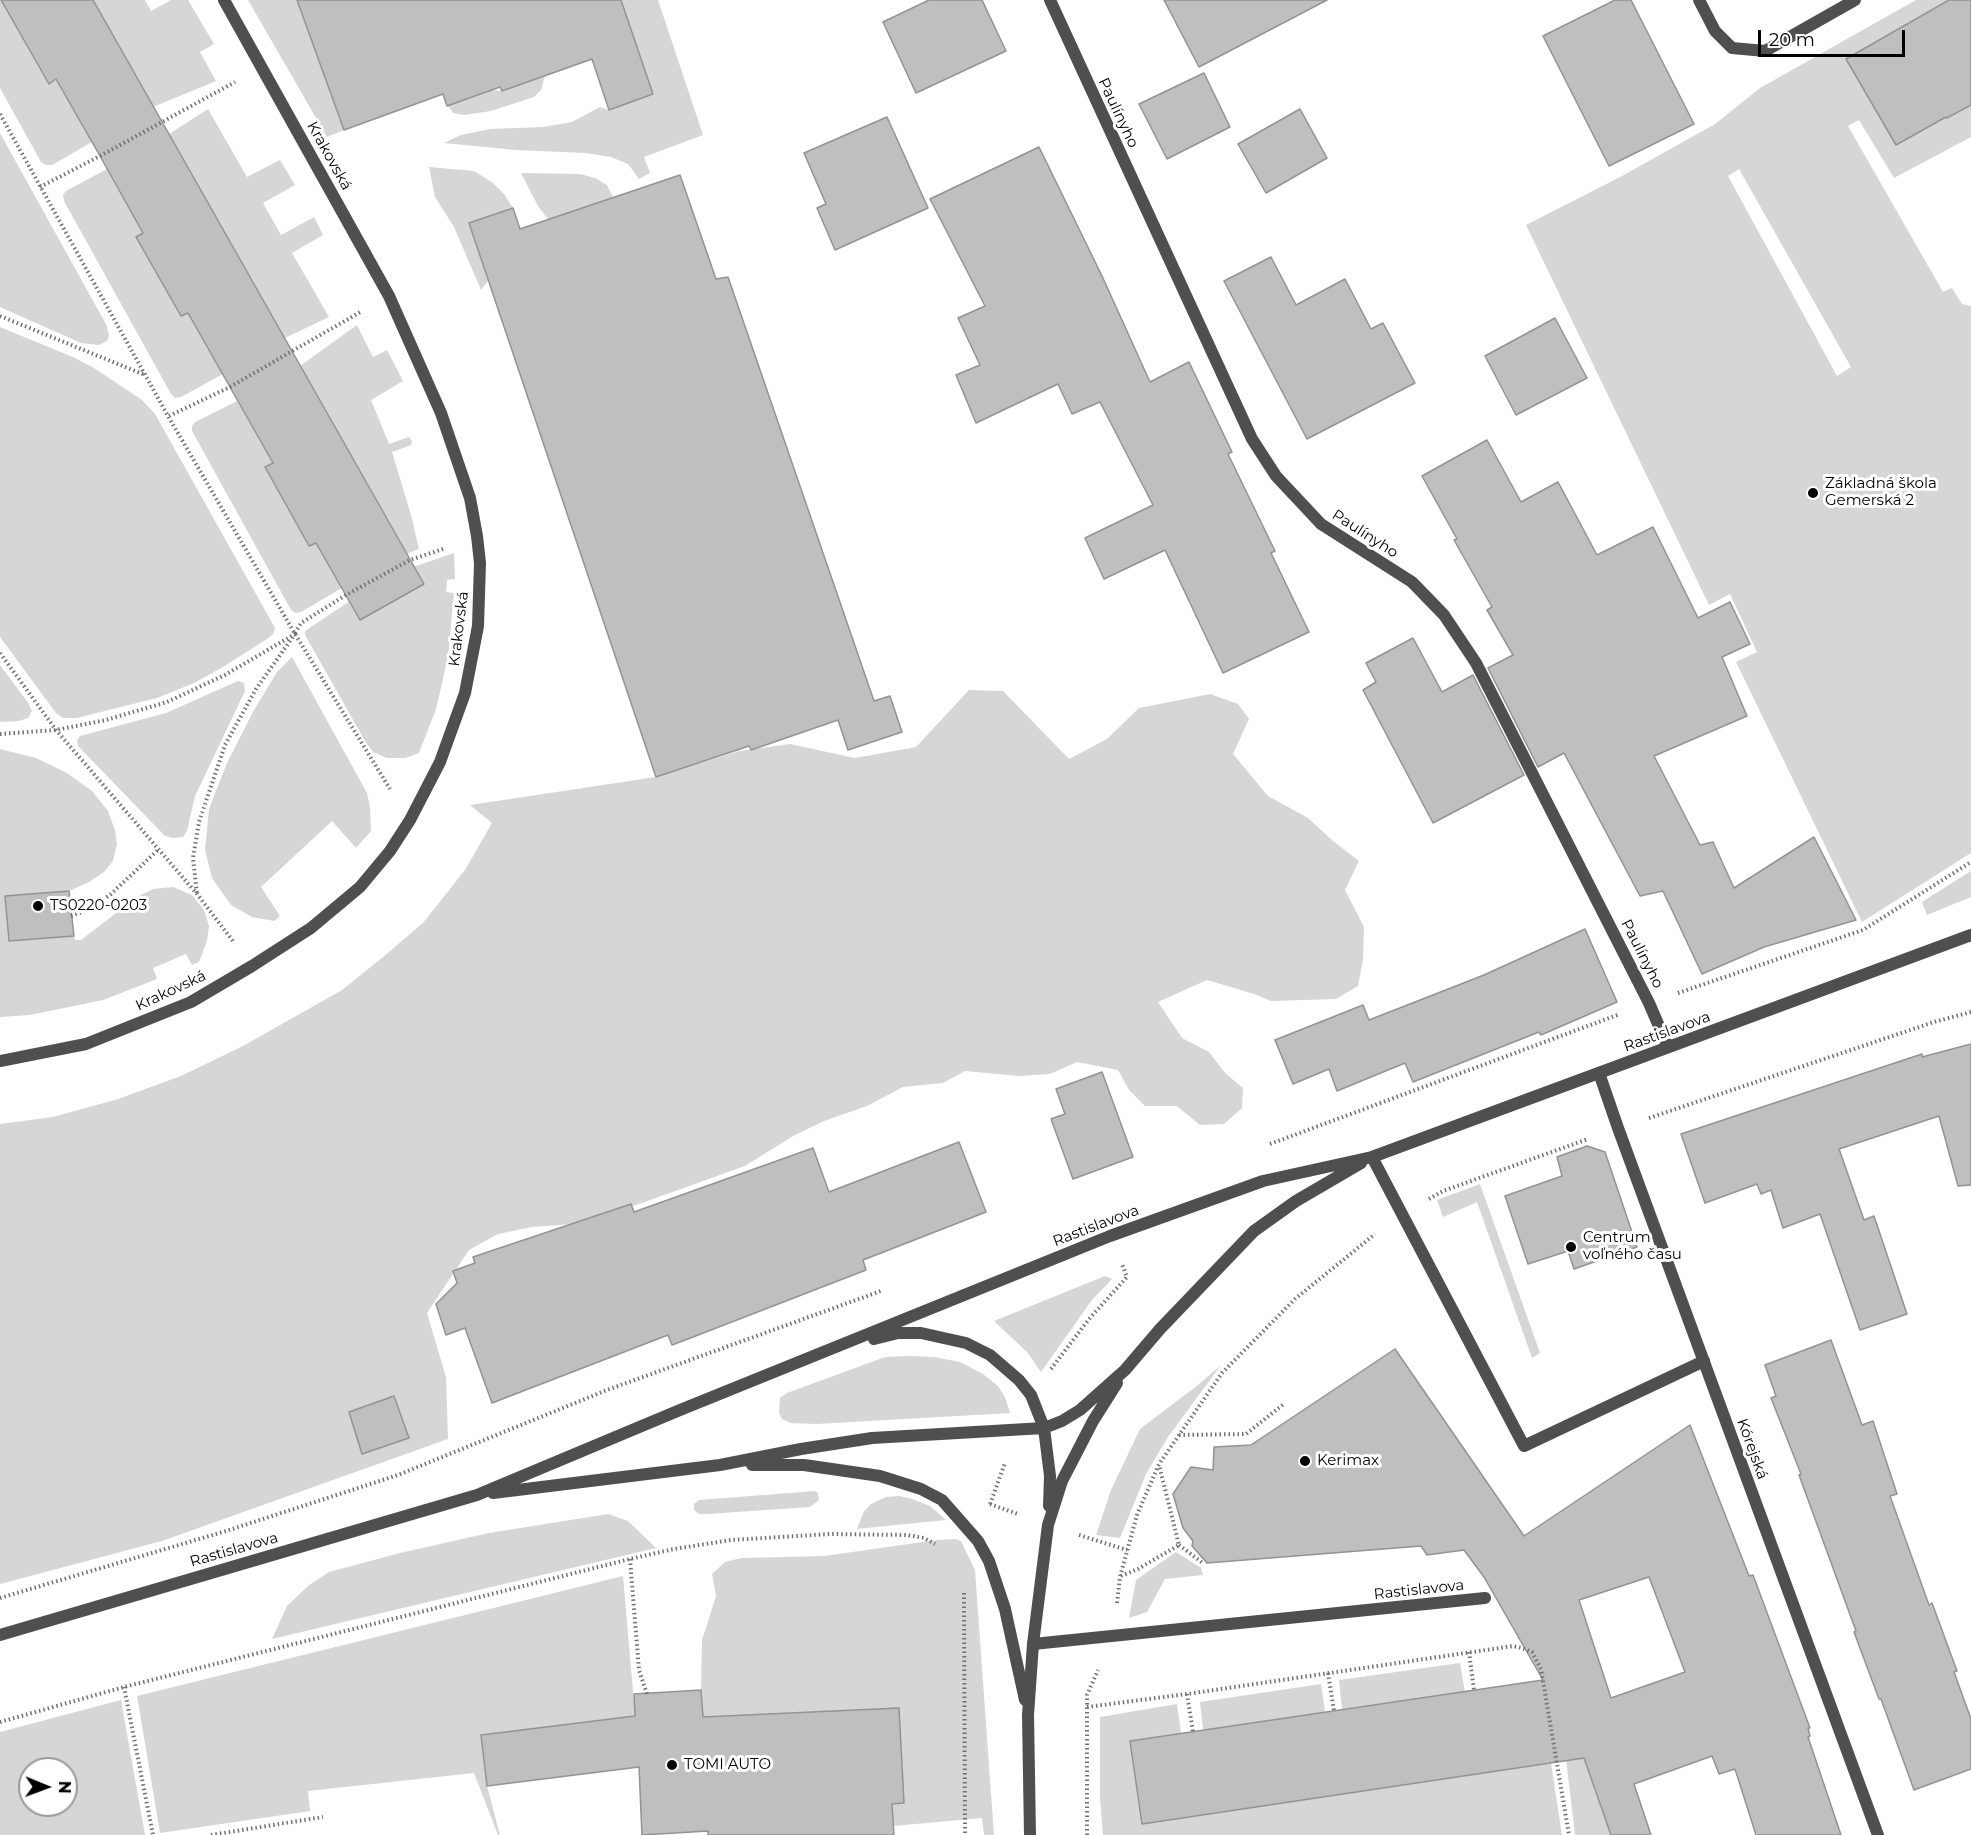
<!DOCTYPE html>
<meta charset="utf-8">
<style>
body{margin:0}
#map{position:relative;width:1971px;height:1835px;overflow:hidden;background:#fff;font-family:Montserrat,sans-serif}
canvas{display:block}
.north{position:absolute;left:18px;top:1757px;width:60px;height:60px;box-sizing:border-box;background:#fff;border:2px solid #999;border-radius:50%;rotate:91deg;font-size:16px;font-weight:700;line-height:24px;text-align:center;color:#000}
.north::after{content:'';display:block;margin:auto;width:21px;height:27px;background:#000;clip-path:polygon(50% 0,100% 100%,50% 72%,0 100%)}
.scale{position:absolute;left:1758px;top:30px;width:147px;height:27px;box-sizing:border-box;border:3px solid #000;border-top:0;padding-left:8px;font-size:18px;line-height:21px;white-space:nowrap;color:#000;-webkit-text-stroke:4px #fff;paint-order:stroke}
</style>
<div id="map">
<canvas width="1971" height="1835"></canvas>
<div class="north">N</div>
<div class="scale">20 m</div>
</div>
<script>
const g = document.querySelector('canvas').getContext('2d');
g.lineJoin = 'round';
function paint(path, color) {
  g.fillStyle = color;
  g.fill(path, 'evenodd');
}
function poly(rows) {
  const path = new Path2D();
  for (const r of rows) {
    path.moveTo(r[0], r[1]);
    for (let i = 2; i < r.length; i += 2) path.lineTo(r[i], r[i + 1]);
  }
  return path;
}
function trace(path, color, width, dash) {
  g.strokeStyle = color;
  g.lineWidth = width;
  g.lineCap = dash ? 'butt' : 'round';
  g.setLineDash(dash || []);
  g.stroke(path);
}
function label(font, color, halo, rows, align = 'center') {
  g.font = font + ' Montserrat,sans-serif';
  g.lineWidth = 6;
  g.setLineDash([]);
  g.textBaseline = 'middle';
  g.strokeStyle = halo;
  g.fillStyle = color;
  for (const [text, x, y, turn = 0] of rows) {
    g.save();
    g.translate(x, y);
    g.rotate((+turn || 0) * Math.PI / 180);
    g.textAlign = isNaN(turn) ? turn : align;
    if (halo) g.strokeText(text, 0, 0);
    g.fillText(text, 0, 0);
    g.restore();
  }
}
const green = poly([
 [0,0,10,0,4,6,48,83,56,79,92,142,52,165,46,165,41,162,0,88],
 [93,0,145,0,151,11,171,0,188,0,214,44,200,52,216,81,153,107],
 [248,0,297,0,344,130,327,137],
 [620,0,658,0,703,135,644,157,650,173,639,179,628,164,611,157,586,153,516,150,444,143,461,135,490,129,543,127,572,122,600,107,609,110,653,94],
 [1916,0,1956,0,1921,16,1897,30,1899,32,1884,38,1846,60,1896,145,1933,121,1971,105,1971,137,1894,178,1859,120,1848,126,1943,292,1952,288,1962,304,1971,306,1971,853,1862,922,1736,662,1757,652,1730,594,1709,605,1526,225,1622,176,1715,124,1760,88],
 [1739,169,1851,367,1837,376,1728,176],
 [545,76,541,90,534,97,491,111,464,115,453,113,448,106,491,90,502,91],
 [208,109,247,177,280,160,295,185,263,203,281,235,314,217,323,235,292,253,329,317,285,338,169,134],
 [0,133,107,326,109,336,107,341,99,345,81,343,0,307],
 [429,167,474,171,493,183,504,194,513,208,469,223,488,281,481,290,454,227,435,197],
 [107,169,143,233,137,238,181,316,188,313,223,374,181,397,175,398,171,394,64,201,63,195,66,191],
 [521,173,580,174,595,178,607,185,613,197,564,214,556,224,547,218,538,206],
 [357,325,373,357,387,350,403,381,371,400,389,444,409,437,412,441,411,445,392,452,411,515,419,549,406,554,300,366],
 [0,327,75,358,94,368,142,400,155,414,275,628,273,634,267,639,223,667,194,683,157,698,77,718,63,718,56,713,0,637],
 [237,401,273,463,265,467,316,543,342,588,301,612,296,613,291,610,192,431,192,426,195,422],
 [454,553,455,579,447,580,446,592,454,593,448,657,436,709,419,753,405,758,387,758,373,752,365,741,305,635,305,631,350,601,361,620,423,584,413,567],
 [292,657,367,793,370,807,371,831,356,848,332,821,261,887,280,916,274,921,252,917,231,905,212,878,205,850,209,809,227,763,254,710,277,672],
 [0,665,29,704,32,711,28,718,19,721,0,722],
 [238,681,244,683,245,691,195,796,187,831,183,837,173,838,165,836,78,746,77,740,80,736,166,713],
 [969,690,1003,691,1069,759,1107,739,1139,708,1210,694,1238,704,1249,719,1233,754,1268,796,1308,818,1333,841,1359,861,1345,890,1364,927,1363,960,1358,986,1336,999,1271,1001,1254,994,1207,980,1158,1002,1182,1038,1209,1052,1225,1073,1243,1088,1242,1108,1224,1124,1200,1125,1177,1106,1145,1106,1129,1090,1118,1070,1077,1062,1050,1074,1019,1076,965,1071,943,1083,903,1087,867,1106,824,1121,793,1136,745,1166,586,1223,532,1227,498,1234,469,1250,427,1313,446,1377,448,1439,162,1541,0,1584,0,1124,53,1117,118,1099,181,1076,243,1046,342,990,383,957,423,923,465,870,492,823,470,805,656,777,739,751,790,744,855,758,916,747],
 [0,749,36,758,67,773,92,791,108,811,115,830,117,844,113,861,104,872,89,882,69,891,5,896,9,941,74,936,75,940,81,940,137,897,153,889,173,887,192,895,204,910,209,926,207,941,199,962,192,965,186,954,153,968,157,979,103,1000,30,1015,0,1017],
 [1971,871,1971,897,1927,915,1922,902],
 [1480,1184,1540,1353,1532,1358,1477,1202,1443,1217,1437,1200],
 [1105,1276,1112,1279,1092,1300,1041,1372,1027,1352,994,1321],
 [911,1356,934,1357,960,1362,983,1374,998,1386,1005,1397,1010,1413,816,1424,790,1423,782,1419,779,1413,780,1398,787,1393,885,1357],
 [1221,1365,1168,1437,1146,1474,1120,1538,1096,1535,1111,1490,1140,1429,1198,1385],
 [815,1491,818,1493,819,1500,810,1507,707,1514,699,1514,694,1510,694,1504,699,1500],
 [899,1496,912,1499,930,1506,946,1520,857,1529,864,1511,871,1504,886,1497],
 [608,1514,628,1521,656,1548,272,1639,287,1606,308,1586,329,1572,400,1553,489,1533],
 [955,1539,961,1541,975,1570,994,1835,984,1835,982,1818,893,1826,892,1804,904,1803,899,1708,703,1717,701,1690,702,1640,716,1596,712,1574,725,1562,741,1558,824,1556,937,1540],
 [1176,1552,1201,1568,1203,1575,1165,1579,1147,1612,1129,1618,1136,1580],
 [623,1576,637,1737,487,1786,500,1835,498,1835,474,1773,308,1791,310,1811,160,1833,137,1696],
 [1539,1630,1546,1652,1611,1835,1575,1835,1566,1759,1537,1650,1516,1638],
 [1460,1663,1465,1692,1342,1709,1339,1680],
 [1321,1684,1325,1712,1203,1730,1200,1702],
 [121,1700,145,1835,0,1835,0,1732],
 [30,1769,66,1769,66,1805,30,1805],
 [1177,1704,1181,1733,1130,1741,1142,1824,1551,1763,1562,1835,1103,1835,1100,1799,1100,1717]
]);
const building = poly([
 [1,0,93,0,424,584,360,620,316,543,309,546,265,467,273,463,188,313,181,316,136,237,143,233,100,156,56,79,49,84,1,0],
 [297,0,621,0,653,94,609,110,592,59,502,91,500,87,447,106,443,94,344,130,297,0],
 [929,0,982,0,1006,51,916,93,883,22,929,0],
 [1164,0,1327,0,1199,67,1164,0],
 [1615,0,1631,0,1694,124,1609,166,1543,36,1615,0],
 [1949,0,1971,0,1971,105,1947,118,1946,117,1896,145,1846,59,1949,0],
 [1204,73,1230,127,1167,159,1139,104,1204,73],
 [1300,109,1327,158,1266,193,1238,144,1300,109],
 [887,117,928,208,835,250,817,208,826,204,804,153,887,117],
 [1039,147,1102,276,1150,382,1189,362,1232,452,1228,454,1275,551,1271,553,1309,632,1223,673,1165,550,1104,579,1085,538,1153,505,1100,402,1072,414,1058,384,976,423,956,375,980,365,958,318,985,306,930,199,1039,147],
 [680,175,716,279,728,277,874,701,890,696,902,732,848,750,838,720,751,750,749,746,656,777,469,223,513,208,520,229,680,175],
 [1271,257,1296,305,1345,279,1371,329,1383,323,1415,383,1307,439,1224,281,1271,257],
 [1555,318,1587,378,1516,415,1485,356,1555,318],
 [1487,440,1521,502,1558,482,1597,555,1653,527,1698,618,1730,602,1750,644,1722,657,1747,716,1654,756,1700,845,1713,842,1734,888,1814,837,1856,920,1764,947,1702,974,1663,891,1640,896,1564,753,1538,767,1488,668,1513,655,1487,610,1492,607,1454,540,1457,539,1422,476,1487,440],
 [1413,638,1442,692,1473,675,1524,775,1433,823,1363,690,1376,682,1366,663,1413,638],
 [69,891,74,936,9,941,5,896,69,891],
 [1585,929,1617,1002,1541,1035,1539,1032,1413,1082,1405,1063,1337,1091,1329,1069,1293,1084,1275,1040,1363,1005,1369,1020,1484,975,1585,929],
 [1971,1044,1971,1185,1958,1186,1939,1116,1839,1149,1864,1220,1874,1216,1907,1314,1860,1330,1820,1214,1783,1228,1771,1190,1761,1194,1757,1184,1705,1203,1681,1134,1922,1054,1922,1057,1971,1044],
 [1102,1072,1133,1157,1073,1179,1051,1119,1065,1114,1056,1089,1102,1072],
 [959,1142,986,1212,863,1260,866,1270,693,1337,672,1345,668,1335,492,1403,465,1328,446,1335,436,1304,457,1283,453,1271,475,1263,473,1257,631,1204,634,1212,813,1148,829,1192,959,1142],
 [1587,1146,1605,1152,1637,1247,1574,1269,1568,1251,1528,1264,1505,1196,1562,1176,1557,1157,1587,1146],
 [1831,1340,1862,1425,1873,1421,1897,1494,1890,1496,1929,1605,1932,1603,1957,1671,1954,1672,1971,1719,1971,1769,1914,1790,1881,1699,1879,1699,1854,1632,1856,1631,1799,1475,1801,1474,1771,1398,1776,1396,1765,1365,1831,1340],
 [1395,1349,1524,1536,1690,1425,1749,1576,1753,1575,1810,1728,1808,1728,1810,1736,1808,1737,1841,1835,1756,1835,1735,1769,1719,1774,1712,1756,1634,1784,1651,1835,1611,1835,1584,1758,1142,1824,1130,1741,1543,1680,1484,1577,1464,1550,1427,1555,1421,1546,1207,1563,1192,1546,1193,1541,1183,1528,1173,1494,1191,1467,1213,1470,1214,1447,1251,1445,1395,1349],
 [1649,1577,1685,1672,1611,1698,1579,1600,1649,1577],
 [394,1396,409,1438,362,1454,349,1412,394,1396],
 [701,1690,703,1717,899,1708,904,1803,892,1804,894,1835,708,1835,708,1831,642,1835,639,1767,487,1786,481,1735,635,1716,634,1694,701,1690]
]);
const path = poly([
 [0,114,168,416,295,634,390,789],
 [40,187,100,156,235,82],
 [0,316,145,375],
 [169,416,230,387,362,311],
 [295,633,301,623,346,595,410,560,446,548],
 [0,653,56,730,197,894,233,941],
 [0,734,56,730,106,720,167,702,225,675,295,634,256,689,225,745,199,822,193,858,197,894],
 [71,916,90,909,111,894,159,849],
 [1678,993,1863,930,1971,862],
 [1649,1118,1934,1022,1971,1012],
 [1270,1144,1620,1014],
 [1429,1199,1443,1191,1588,1139],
 [1051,1369,1089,1319,1127,1277,1122,1264],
 [1179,1435,1246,1434,1285,1403],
 [990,1504,1005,1463],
 [990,1504,1018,1514],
 [1079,1535,1127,1550],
 [1179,1545,1204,1564],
 [630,1559,639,1670,647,1694],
 [1121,1576,1138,1569,1179,1545,1159,1465],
 [964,1593,965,1835],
 [0,1598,226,1531,398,1475,607,1390,881,1291],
 [1117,1603,1120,1577,1137,1515,1159,1464,1222,1373,1295,1299,1375,1234],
 [1469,1652,1474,1690],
 [1328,1673,1334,1711],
 [124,1687,153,1835],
 [1187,1694,1193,1732],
 [1087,1707,1187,1694,1513,1646,1522,1648,1532,1652,1541,1669,1569,1835],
 [0,1722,124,1687,630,1559,674,1549,731,1540,830,1534,907,1535,924,1538,935,1544],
 [211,1835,323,1817],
 [1087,1835,1087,1695,1098,1670]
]);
const service = poly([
 [1372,1157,1524,1446,1704,1361]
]);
const minor = poly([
 [1050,0,1252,439,1276,476,1321,524,1412,582,1444,615,1476,663,1649,1003,1668,1047],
 [1699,0,1715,31,1732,48,1765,51,1855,0],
 [0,1061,86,1044,191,1002,252,966,311,928,360,887,390,851,410,820,440,762,465,693,478,626,480,563,477,536,470,498,441,413,389,296,224,0],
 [1599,1073,1618,1128,1878,1835],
 [1033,1644,1485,1598]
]);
const tertiary = poly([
 [874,1339,898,1333,921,1333,966,1343,990,1355,1019,1380,1031,1395,1044,1428,1050,1476,1049,1506],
 [752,1465,804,1465,880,1476,921,1489,942,1500,978,1541,989,1561,1005,1609,1025,1700],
 [493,1493,720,1465,801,1449,872,1438,1044,1428,1062,1421,1080,1410,1125,1370,1160,1329,1254,1231,1296,1201,1361,1163],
 [0,1635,477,1495,680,1410,1110,1236,1263,1181,1372,1157,1971,935],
 [1030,1835,1028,1715,1033,1644,1048,1525,1062,1481,1093,1421,1117,1383]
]);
const markers = [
 [1813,493,6,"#000"],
 [38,906,6,"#000"],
 [1571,1247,6,"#000"],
 [1305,1461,6,"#000"],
 [672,1765,6,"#000"]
];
const streetNames = [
 ["Paulínyho",1118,113,65],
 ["Krakovská",329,156,61],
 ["Paulínyho",1365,534,33],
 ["Krakovská",459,629,-83],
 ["Paulínyho",1642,954,63],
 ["Krakovská",171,991,-25],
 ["Rastislavova",1667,1032,-20],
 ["Rastislavova",1096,1226,-21],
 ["Kórejská",1752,1449,70],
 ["Rastislavova",234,1550,-16],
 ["Rastislavova",1419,1590,-6]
];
const poiNames = [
 ["Základná škola",1825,484],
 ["Gemerská 2",1825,501],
 ["TS0220-0203",50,906],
 ["Centrum",1583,1238],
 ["voľného času",1583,1255],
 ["Kerimax",1317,1461],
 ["TOMI AUTO",684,1765]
];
paint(green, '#d6d6d6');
paint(building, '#bfbfbf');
trace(building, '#939393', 1.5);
trace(path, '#717171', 4, [1.5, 3]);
trace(service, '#4f4f4f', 12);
trace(minor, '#4f4f4f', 12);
trace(tertiary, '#4f4f4f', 12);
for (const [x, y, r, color] of markers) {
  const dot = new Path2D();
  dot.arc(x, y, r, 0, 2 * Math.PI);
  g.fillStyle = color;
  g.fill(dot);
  trace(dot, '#fff', 2);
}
label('15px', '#000', '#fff', streetNames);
label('15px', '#000', '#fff', poiNames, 'left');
</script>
